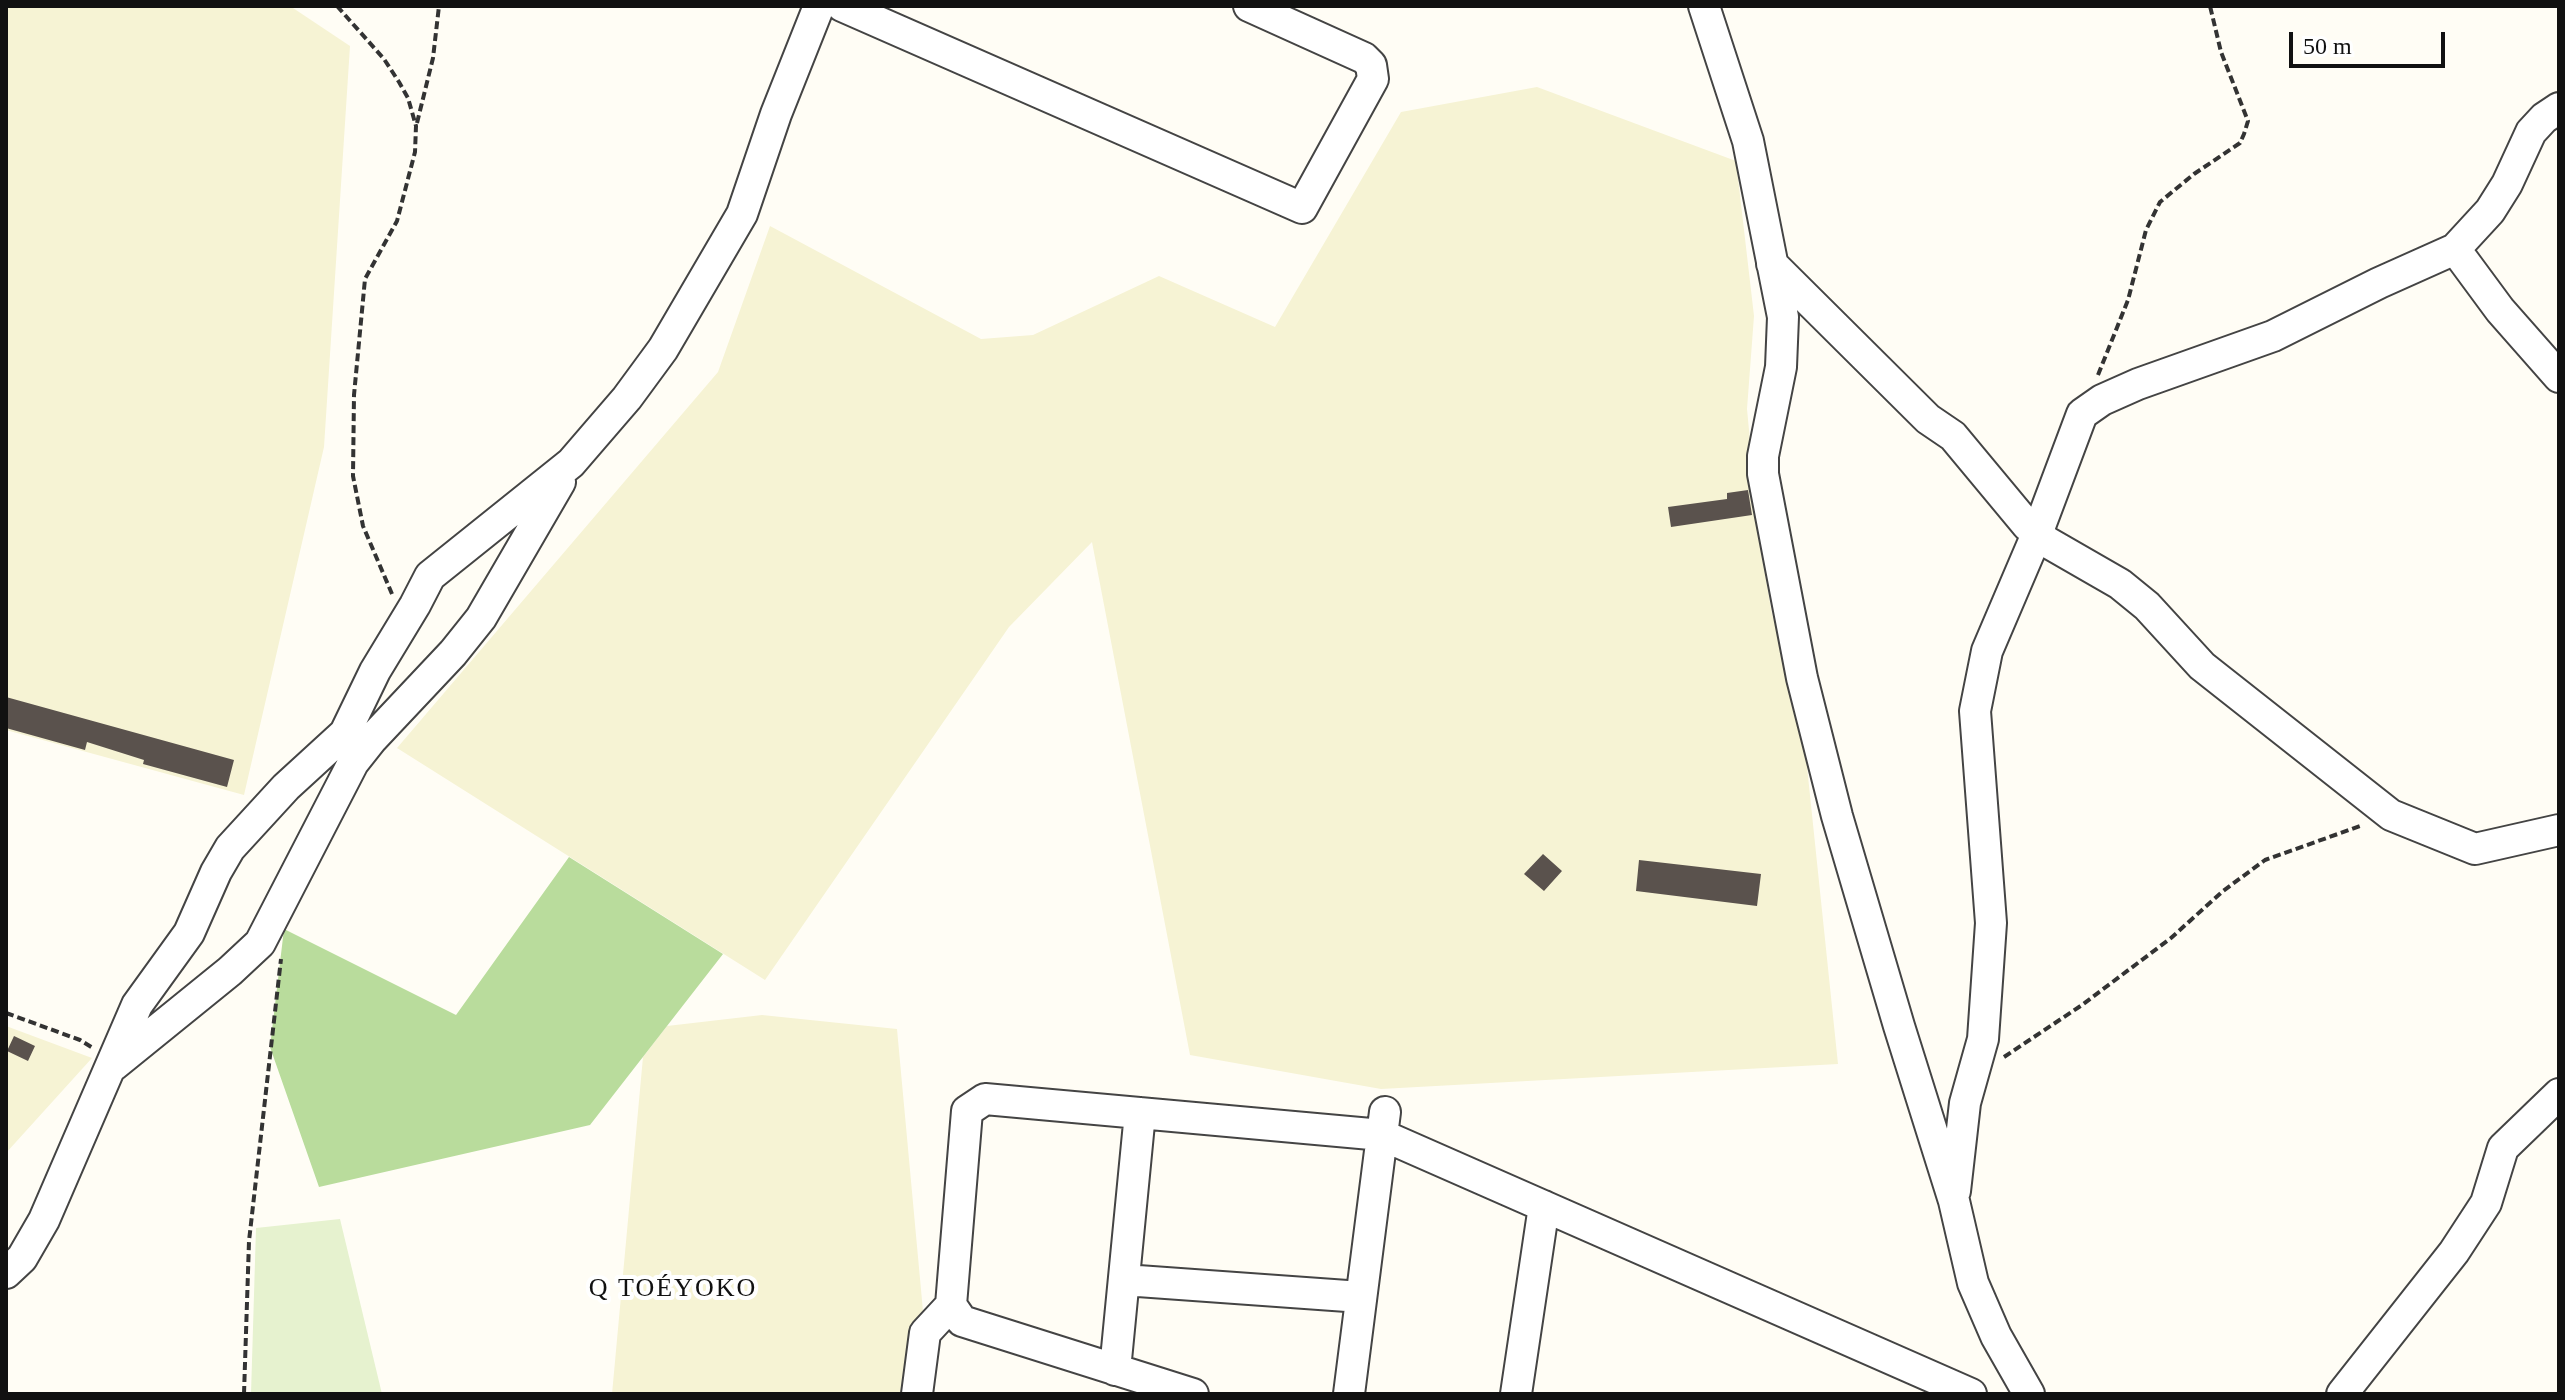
<!DOCTYPE html>
<meta charset="utf-8">
<style>
body{margin:0}
#map{position:relative;width:2565px;height:1400px;overflow:hidden;background:#fffdf5;font-family:Georgia,serif}
canvas{display:block}
.frame{position:absolute;inset:0;border:8px solid #111;pointer-events:none}
.scale{position:absolute;left:2289px;top:32px;width:156px;height:36px;box-sizing:border-box;border:4px solid #111;border-top:0;padding-left:10px;font-size:24px;line-height:28px;white-space:nowrap;color:#111;-webkit-text-stroke:6px #fff;paint-order:stroke}
</style>
<div id="map">
<canvas width="2565" height="1400"></canvas>
<div class="frame"></div>
<div class="scale">50 m</div>
</div>
<script>
const g = document.querySelector('canvas').getContext('2d');
g.lineJoin = 'round';
function paint(path, color) {
  g.fillStyle = color;
  g.fill(path, 'evenodd');
}
function poly(rows) {
  const path = new Path2D();
  for (const r of rows) {
    path.moveTo(r[0], r[1]);
    for (let i = 2; i < r.length; i += 2) path.lineTo(r[i], r[i + 1]);
  }
  return path;
}
function trace(path, color, width, dash) {
  g.strokeStyle = color;
  g.lineWidth = width;
  g.lineCap = dash ? 'butt' : 'round';
  g.setLineDash(dash || []);
  g.stroke(path);
}
function label(font, color, halo, rows, align = 'center') {
  g.font = font + ' Georgia,serif';
  g.lineWidth = 8;
  g.setLineDash([]);
  g.textBaseline = 'middle';
  g.strokeStyle = halo;
  g.fillStyle = color;
  for (const [text, x, y, turn = 0] of rows) {
    g.save();
    g.translate(x, y);
    g.rotate((+turn || 0) * Math.PI / 180);
    g.textAlign = isNaN(turn) ? turn : align;
    if (halo) g.strokeText(text, 0, 0);
    g.fillText(text, 0, 0);
    g.restore();
  }
}
const farmland = poly([
 [6,6,290,6,350,46,324,447,244,795,6,730],
 [1537,87,1736,161,1754,316,1747,409,1753,472,1770,554,1762,557,1772,614,1801,709,1838,1064,1381,1089,1190,1055,1092,542,1009,627,765,980,397,748,718,372,770,226,981,339,1033,335,1159,276,1275,327,1401,112],
 [762,1015,897,1029,925,1333,917,1394,612,1394,643,1057,667,1026],
 [6,1026,92,1058,6,1153]
]);
const forest = poly([
 [569,857,723,954,590,1125,319,1187,270,1047,284,929,456,1015]
]);
const pitch = poly([
 [340,1219,382,1394,251,1394,256,1228]
]);
const building = poly([
 [1748,490,1752,515,1671,527,1668,507,1727,499,1727,493],
 [6,697,234,760,227,787,143,764,144,760,87,742,85,750,6,728],
 [1543,854,1562,871,1544,891,1524,874],
 [1639,860,1761,874,1757,906,1636,891],
 [14,1036,35,1046,28,1061,7,1051]
]);
const path = poly([
 [337,6,384,59,399,82,408,98,416,126,415,152,397,221,365,279,354,395,353,476,363,526,392,594],
 [417,123,433,58,439,6],
 [2098,375,2128,300,2146,230,2160,202,2194,174,2240,143,2244,134,2248,121,2221,52,2210,6],
 [6,1013,80,1040,93,1048],
 [2004,1057,2082,1005,2171,938,2223,891,2265,860,2363,825],
 [244,1394,249,1241,281,959]
]);
const minor = poly([
 [842,6,1302,208,1373,79,1371,65,1364,58,1249,6],
 [1704,6,1748,141,1783,317,1781,367,1763,456,1763,474,1802,678,1837,816,1899,1026,1954,1201,1973,1283,1996,1336,2029,1394],
 [2455,249,2500,310,2559,377],
 [1772,264,1928,419,1953,436,2027,525,2047,542,2120,584,2147,606,2202,666,2391,815,2475,849,2559,830],
 [114,1065,230,971,260,943,353,763,372,739,453,653,481,618,560,482],
 [1955,1191,1965,1103,1983,1039,1991,923,1975,711,1987,651,2037,534,2082,414,2102,400,2138,384,2273,336,2379,283,2455,249,2490,211,2507,184,2531,132,2544,118,2559,108],
 [6,1273,22,1258,44,1220,137,1005,189,933,216,872,230,848,286,787,345,733,375,671,415,605,430,576,571,463,627,398,663,349,742,214,776,114,819,6],
 [1124,1280,1361,1297],
 [1115,1370,1140,1113],
 [917,1394,925,1333,951,1305],
 [1193,1394,962,1321,951,1305,967,1111,985,1099,1382,1135,1971,1394],
 [1349,1394,1385,1112],
 [1516,1394,1544,1206],
 [2342,1394,2454,1252,2486,1203,2503,1148,2559,1094]
]);
const quarterNames = [
 ["Q TOÉYOKO",673,1289]
];
paint(farmland, '#f6f3d4');
paint(forest, '#b9dc9c');
paint(pitch, '#e6f2cf');
paint(building, '#5a524d');
trace(minor, '#444', 34);
trace(path, '#333', 4, [8, 4]);
trace(minor, '#fff', 30);
g.letterSpacing = '2px';
label('26px', '#111', '#fff', quarterNames);
g.letterSpacing = '0px';
</script>
